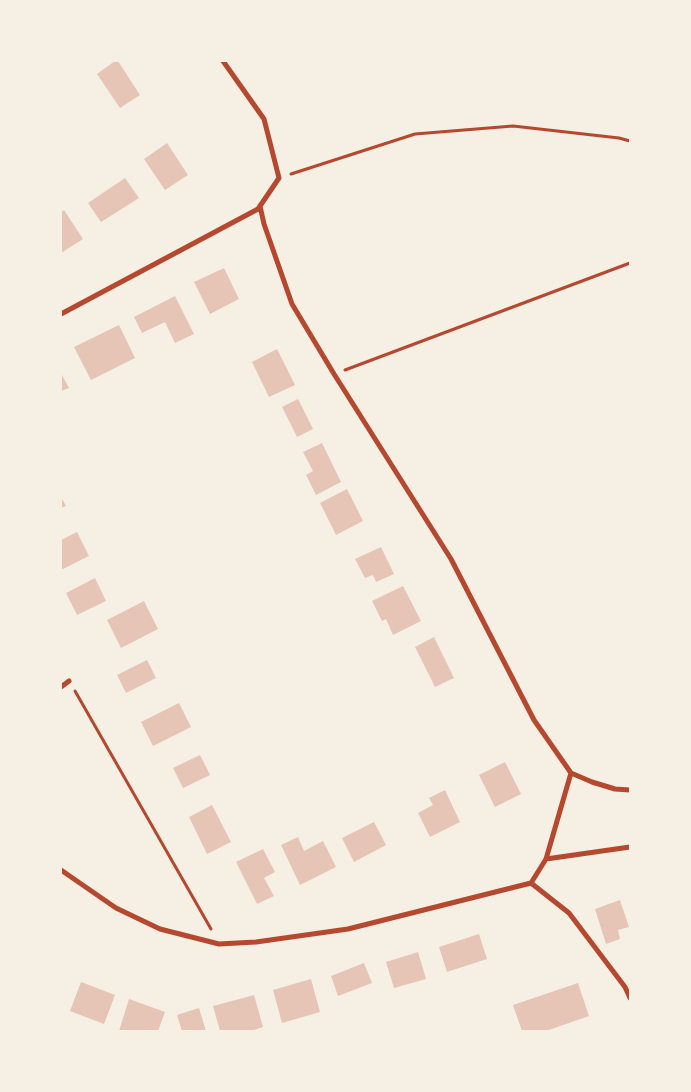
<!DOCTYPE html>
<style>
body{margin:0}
#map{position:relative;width:691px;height:1092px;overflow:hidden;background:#f6efe4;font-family:"Libre Baskerville",serif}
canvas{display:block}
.frame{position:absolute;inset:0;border:62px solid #f6efe4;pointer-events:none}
</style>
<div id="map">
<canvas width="691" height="1092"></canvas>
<div class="frame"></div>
</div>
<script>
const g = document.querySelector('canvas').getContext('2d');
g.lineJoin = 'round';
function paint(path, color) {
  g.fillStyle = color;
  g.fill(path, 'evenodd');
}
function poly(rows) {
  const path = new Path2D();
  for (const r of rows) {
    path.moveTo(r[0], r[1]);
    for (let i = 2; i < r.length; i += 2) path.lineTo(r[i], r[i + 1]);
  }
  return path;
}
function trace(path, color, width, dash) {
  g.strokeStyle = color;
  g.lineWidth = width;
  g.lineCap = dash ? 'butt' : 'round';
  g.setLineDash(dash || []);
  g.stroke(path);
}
const building = poly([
 [115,61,118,61,140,95,120,108,97,74],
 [167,143,188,175,165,190,144,159],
 [125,178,139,198,101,222,88,203],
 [64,210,83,239,61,253,61,212],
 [224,268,239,299,210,314,194,282],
 [175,296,194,334,175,343,165,322,142,333,134,317],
 [119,325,135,358,91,380,74,347],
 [277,349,295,385,269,397,252,362],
 [61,373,69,388,61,391],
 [298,399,313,429,297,437,282,407],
 [322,443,341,482,316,495,306,475,313,471,303,452],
 [347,489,363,521,336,535,320,503],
 [61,497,66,506,61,508],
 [77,532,89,556,61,570,61,540],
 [381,547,394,574,376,582,373,575,365,578,355,559],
 [95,578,106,601,77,615,66,593],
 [403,586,421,621,393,635,386,619,382,621,372,601],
 [144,601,158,629,121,648,107,620],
 [434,637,454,678,435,687,415,647],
 [147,660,156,678,126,693,117,675],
 [179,703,191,727,153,746,141,722],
 [200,755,210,775,183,788,173,768],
 [505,762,521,794,495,807,479,775],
 [445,790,460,822,430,837,418,813,433,805,429,798],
 [212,805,231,842,207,854,189,817],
 [374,822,386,845,354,862,342,838],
 [298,837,304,851,323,841,336,867,300,885,281,845],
 [263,849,275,872,264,878,274,896,257,904,236,862],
 [620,900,629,927,618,930,620,939,606,944,595,909],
 [479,934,487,959,447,972,439,947],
 [418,952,426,979,394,988,386,962],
 [364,963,372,983,338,996,331,976],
 [311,979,320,1012,282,1023,273,990],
 [81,982,115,995,104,1024,70,1011],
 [578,983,589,1016,546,1031,522,1031,513,1005],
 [254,995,263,1027,251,1031,220,1031,213,1006],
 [129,999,165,1012,158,1031,119,1031],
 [199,1008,206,1031,182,1031,177,1015]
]);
const path = poly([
 [291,174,415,134,513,126,619,138,630,141],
 [345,370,630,263],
 [75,691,211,929]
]);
const minor = poly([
 [260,206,264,224,292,304,334,374,451,559,534,720,571,773,546,859],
 [61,314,258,209,279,178,264,119,223,61],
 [61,687,69,681],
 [571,773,592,782,615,789,630,790],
 [61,870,116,908,160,929,219,944,256,942,348,929,531,883],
 [531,883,569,913,625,987,630,998],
 [531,883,546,859,630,847]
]);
paint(building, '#e6c5b7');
trace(path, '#b5482f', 3);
trace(minor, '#b5482f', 5);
</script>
